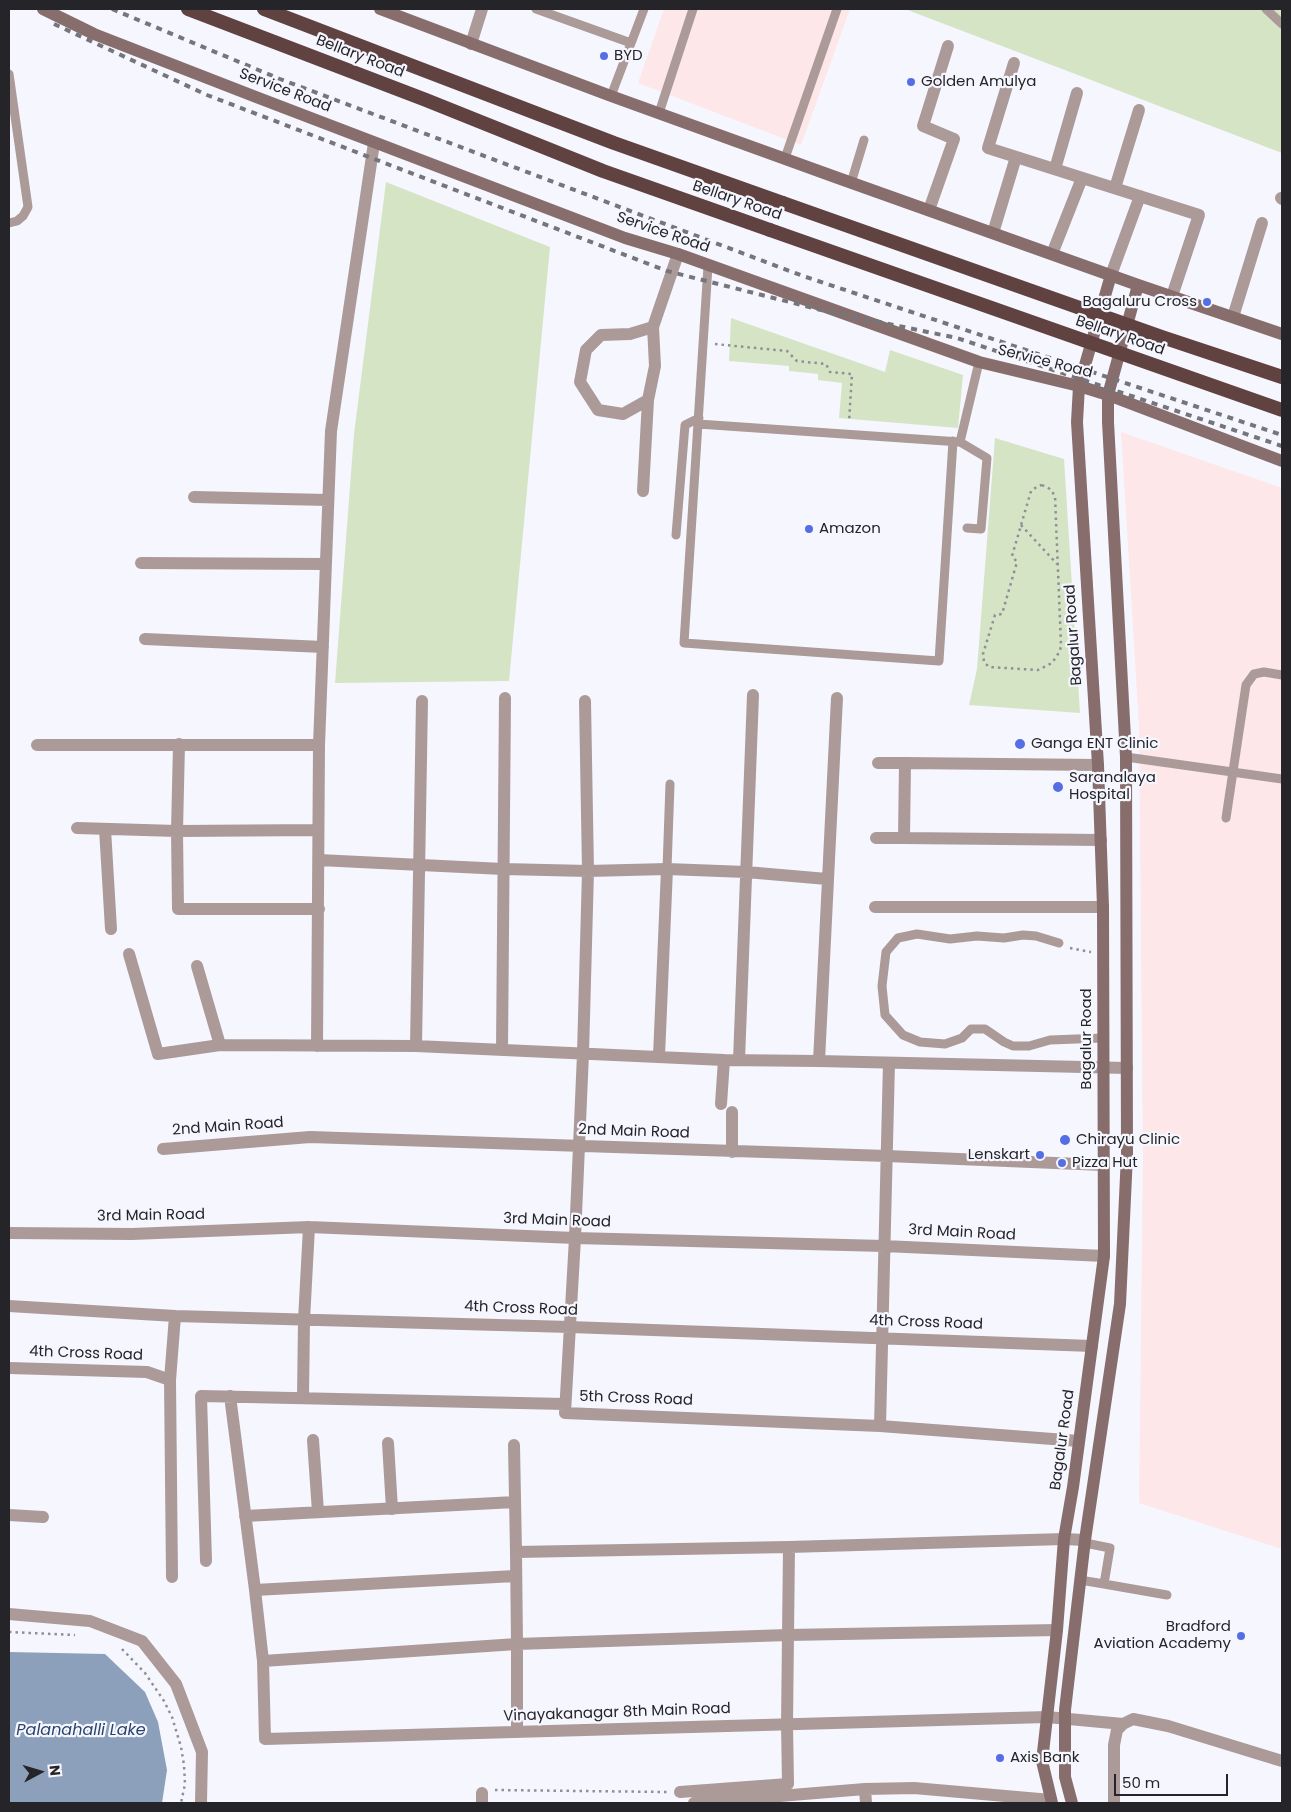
<!DOCTYPE html>
<style>
body{margin:0}
#map{position:relative;width:1291px;height:1812px;overflow:hidden;background:#f6f6ff;font-family:Poppins,sans-serif}
canvas{display:block}
.frame{position:absolute;inset:0;border:10px solid #252529;pointer-events:none}
.north{position:absolute;left:15px;top:1747px;width:50px;height:50px;-webkit-text-stroke:4px #f6f6ff;paint-order:stroke;rotate:84deg;font-size:14px;font-weight:700;line-height:20px;text-align:center;color:#252529}
.north::after{content:'';display:block;margin:auto;width:18px;height:22px;background:#252529;clip-path:polygon(50% 0,100% 100%,50% 72%,0 100%)}
.scale{position:absolute;left:1114px;top:1774px;width:114px;height:22px;box-sizing:border-box;border:2px solid #252529;border-top:0;padding-left:6px;font-size:15px;line-height:18px;white-space:nowrap;color:#252529;-webkit-text-stroke:4px #f6f6ff;paint-order:stroke}
</style>
<div id="map">
<canvas width="1291" height="1812"></canvas>
<div class="frame"></div>
<div class="north">N</div>
<div class="scale">50 m</div>
</div>
<script>
const g = document.querySelector('canvas').getContext('2d');
g.lineJoin = 'round';
function paint(path, color) {
  g.fillStyle = color;
  g.fill(path, 'evenodd');
}
function poly(rows) {
  const path = new Path2D();
  for (const r of rows) {
    path.moveTo(r[0], r[1]);
    for (let i = 2; i < r.length; i += 2) path.lineTo(r[i], r[i + 1]);
  }
  return path;
}
function trace(path, color, width, dash) {
  g.strokeStyle = color;
  g.lineWidth = width;
  g.lineCap = dash ? 'butt' : 'round';
  g.setLineDash(dash || []);
  g.stroke(path);
}
function label(font, color, halo, rows, align = 'center') {
  g.font = font + ' Poppins,sans-serif';
  g.lineWidth = 4.5;
  g.setLineDash([]);
  g.textBaseline = 'middle';
  g.strokeStyle = halo;
  g.fillStyle = color;
  for (const [text, x, y, turn = 0] of rows) {
    g.save();
    g.translate(x, y);
    g.rotate((+turn || 0) * Math.PI / 180);
    g.textAlign = isNaN(turn) ? turn : align;
    if (halo) g.strokeText(text, 0, 0);
    g.fillText(text, 0, 0);
    g.restore();
  }
}
const industrial = poly([
 [664,9,850,9,801,145,638,83],
 [1121,432,1282,488,1282,1549,1139,1503,1143,1158,1139,725]
]);
const green = poly([
 [905,9,1282,9,1282,153],
 [386,182,550,247,509,681,335,683,354,434],
 [731,318,885,372,890,350,963,375,958,428,839,418,842,383,818,380,818,374,789,371,789,366,729,361],
 [995,438,1064,459,1080,713,969,705,977,669]
]);
const water = poly([
 [9,1652,105,1654,145,1692,158,1722,167,1770,162,1803,9,1803]
]);
const path = poly([
 [715,344,787,351,797,361,826,364,830,372,852,374,849,422],
 [1042,485,1050,489,1055,496,1061,645,1060,651,1052,663,1038,670,989,667,984,662,983,654,995,615,1002,614,1017,562,1012,556,1031,491,1038,486,1042,485],
 [1021,525,1057,564],
 [1070,948,1091,952],
 [9,1632,75,1635],
 [122,1649,145,1673,164,1701,172,1717,181,1747,184,1765,185,1784,181,1803],
 [495,1790,667,1792]
]);
const service = poly([
 [536,9,631,43],
 [1266,9,1282,24],
 [9,74,28,207,23,216,17,221,9,223],
 [611,96,644,9],
 [659,113,693,9],
 [785,158,837,9],
 [851,183,864,140],
 [708,266,684,643,939,661,953,441],
 [698,424,960,442,979,362],
 [960,442,987,458,981,529,967,528],
 [676,535,685,425,699,418],
 [1126,757,1282,779],
 [1226,818,1246,685,1254,674,1264,672,1282,675],
 [667,869,670,784],
 [1059,943,1036,936,1023,935,1004,938,977,936,950,939,917,934,898,938,886,952,882,986,885,1015,903,1035,920,1042,945,1044,962,1038,971,1029,985,1029,1004,1042,1013,1046,1029,1046,1050,1040,1103,1038],
 [1080,1580,1104,1584,1110,1548,1085,1543],
 [1104,1584,1167,1595]
]);
const minor = poly([
 [1014,63,988,148,1199,215,1172,296],
 [1055,169,1077,93],
 [1115,188,1139,110],
 [1281,198,1282,199],
 [929,210,954,139,923,126,948,46],
 [993,233,1016,157],
 [1052,254,1082,178],
 [1111,275,1140,196],
 [1233,317,1262,223],
 [653,327,655,366,648,400,623,414,598,410,580,382,586,350,601,335,630,334,653,327,678,254],
 [643,491,648,400],
 [194,497,328,500],
 [141,563,325,564],
 [145,639,323,647],
 [837,698,819,1061,1127,1068],
 [585,701,588,871,583,1054,575,1238,565,1413,880,1426,1079,1441],
 [37,745,319,745],
 [878,763,905,763],
 [1098,765,905,763,904,838,1101,840],
 [77,828,177,831,179,744],
 [105,829,111,929],
 [318,830,177,831,178,909,319,909],
 [876,838,904,838],
 [319,860,503,869,588,871,667,869,746,872,827,879],
 [875,907,1103,907],
 [129,954,158,1054,220,1045,416,1046,724,1060,819,1061],
 [197,966,220,1045],
 [317,1046,319,745,331,431,374,143],
 [416,1046,422,701],
 [502,1050,505,698],
 [659,1056,667,869],
 [739,1060,753,695],
 [721,1104,724,1060],
 [163,1149,310,1137,887,1156,1103,1165],
 [732,1152,732,1112],
 [9,1233,132,1234,309,1227,575,1238,884,1246,1104,1256],
 [9,1306,175,1316,570,1327,1092,1346],
 [9,1368,147,1372,170,1380],
 [230,1396,255,1590],
 [303,1398,304,1320,309,1227],
 [880,1426,889,1063],
 [313,1440,318,1512],
 [388,1443,392,1509],
 [514,1445,516,1552,789,1547,1064,1539,1085,1540],
 [9,1515,43,1517],
 [245,1516,515,1502],
 [516,1552,517,1644,788,1635,1057,1630],
 [206,1561,201,1396,565,1404],
 [515,1576,255,1590,263,1661,517,1644,517,1732],
 [172,1577,170,1380,175,1316],
 [9,1614,90,1621,142,1641,176,1684,202,1752,201,1803],
 [263,1661,265,1739,1047,1717,1123,1724],
 [865,1789,866,1803],
 [680,1792,788,1784,787,1724,789,1547],
 [482,1793,482,1803],
 [694,1803,865,1789,914,1788,1051,1800],
 [1114,1803,1114,1745,1117,1730,1123,1724,1133,1719,1168,1726,1282,1761]
]);
const tertiary = poly([
 [471,44,482,9]
]);
const secondary = poly([
 [43,9,94,34,256,97,625,238,678,254,979,362,1079,386,1108,395,1282,461],
 [380,9,611,96,838,178,1138,285,1282,334],
 [1052,1803,1042,1761,1057,1630,1064,1539,1073,1487,1104,1256,1103,907,1098,765,1077,422,1079,386,1111,275],
 [1072,1803,1065,1777,1065,1710,1085,1540,1120,1304,1127,1155,1126,757,1108,422,1108,395,1138,285]
]);
const trunk = poly([
 [188,9,426,100,603,171,770,230],
 [264,9,614,143,783,203]
]);
const rail = poly([
 [112,9,280,79,803,276,1282,435],
 [54,24,207,95,667,271,821,310,957,338,1282,446]
]);
const trunkBridge = poly([
 [783,203,1162,337,1282,377],
 [770,230,1282,410]
]);
const markers = [
 [604,56,5,"#556ee4"],
 [911,82,5,"#556ee4"],
 [1207,302,5,"#556ee4"],
 [809,529,5,"#556ee4"],
 [1020,744,6,"#556ee4"],
 [1058,787,6,"#556ee4"],
 [1065,1140,6,"#556ee4"],
 [1040,1155,5,"#556ee4"],
 [1062,1163,5,"#556ee4"],
 [1241,1636,5,"#556ee4"],
 [1000,1758,5,"#556ee4"]
];
const poiNames = [
 ["BYD",614,56],
 ["Golden Amulya",921,82],
 ["Bagaluru Cross",1197,302,"right"],
 ["Amazon",819,529],
 ["Ganga ENT Clinic",1031,744],
 ["Saranalaya",1069,778],
 ["Hospital",1069,795],
 ["Chirayu Clinic",1076,1140],
 ["Lenskart",1030,1155,"right"],
 ["Pizza Hut",1072,1163],
 ["Bradford",1231,1627,"right"],
 ["Aviation Academy",1231,1644,"right"],
 ["Axis Bank",1010,1758]
];
const streetNames = [
 ["Bellary Road",360,57,21],
 ["Service Road",285,91,21],
 ["Bellary Road",737,201,19],
 ["Service Road",663,233,19],
 ["Bellary Road",1120,336,19],
 ["Service Road",1045,362,14],
 ["Bagalur Road",1074,635,-94],
 ["Bagalur Road",1087,1039,-90],
 ["2nd Main Road",228,1127,-4],
 ["2nd Main Road",634,1132,2],
 ["3rd Main Road",151,1216,-1],
 ["3rd Main Road",557,1221,2],
 ["3rd Main Road",962,1233,3],
 ["4th Cross Road",521,1309,2],
 ["4th Cross Road",926,1323,2],
 ["4th Cross Road",86,1354,2],
 ["5th Cross Road",636,1399,2],
 ["Bagalur Road",1063,1440,-82],
 ["Vinayakanagar 8th Main Road",617,1713,-2]
];
const waterNames = [
 ["Palanahalli Lake",81,1731]
];
paint(industrial, '#fde7e8');
paint(green, '#d6e4c6');
paint(water, '#8c9fbb');
trace(path, '#8f8f96', 2.5, [2.5, 4]);
trace(service, '#ac9a99', 9);
trace(minor, '#ac9a99', 12);
trace(tertiary, '#ac9a99', 12);
trace(secondary, '#876e6d', 12);
trace(trunk, '#604241', 14);
trace(rail, '#75757b', 4, [6, 6]);
trace(trunkBridge, '#604241', 14);
for (const [x, y, r, color] of markers) {
  const dot = new Path2D();
  dot.arc(x, y, r, 0, 2 * Math.PI);
  g.fillStyle = color;
  g.fill(dot);
  trace(dot, '#f6f6ff', 2);
}
label('15px', '#252529', '#f6f6ff', poiNames, 'left');
label('15px', '#252529', '#f6f6ff', streetNames);
label('italic 16px', '#28446c', '#f6f6ff', waterNames);
</script>
